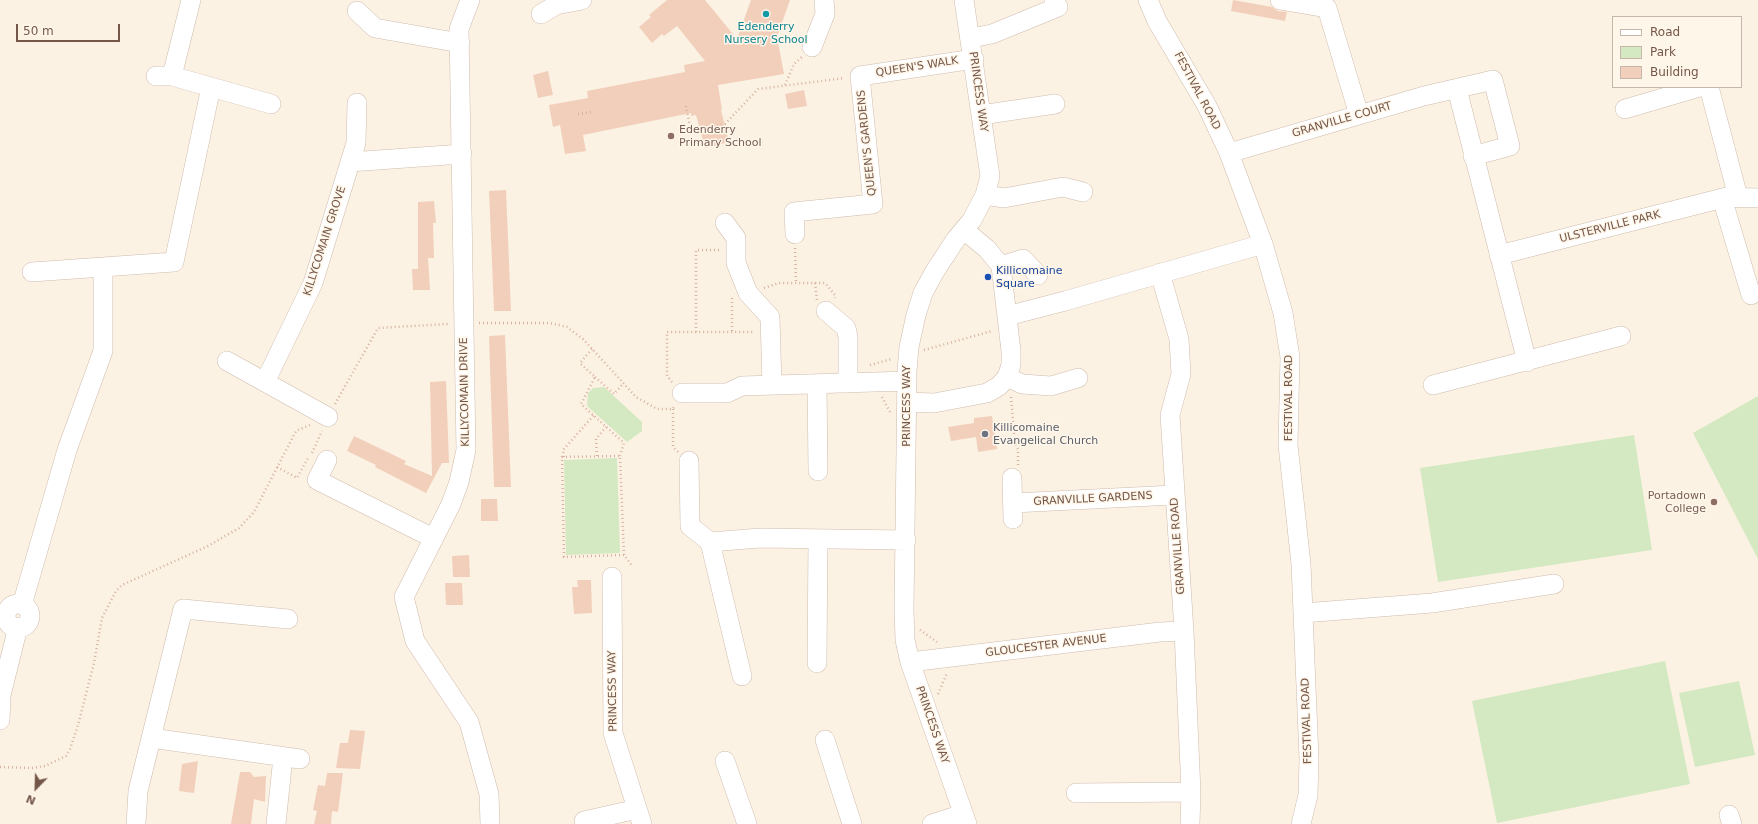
<!DOCTYPE html>
<style>
body{margin:0}
#map{position:relative;width:1758px;height:824px;overflow:hidden;background:#fcf2e3;font-family:"DejaVu Sans",sans-serif}
canvas{display:block}
.legend{position:absolute;left:1612px;top:16px;width:130px;height:72px;box-sizing:border-box;background:#fff6ea;border:1px solid #c7b6aa;margin:0;padding:5px 7px;list-style:none;font-size:12px;color:#745749}
.legend li{display:flex;align-items:center;gap:8px;height:20px}
.legend b{width:20px;border:1px solid #c7b6aa}
.north{position:absolute;left:16px;top:768px;width:40px;height:40px;-webkit-text-stroke:3px #fff6ea;paint-order:stroke;rotate:203deg;font-size:11px;font-weight:700;line-height:16px;text-align:center;color:#745749}
.north::after{content:'';display:block;margin:auto;width:14px;height:18px;background:#745749;clip-path:polygon(50% 0,100% 100%,50% 72%,0 100%)}
.scale{position:absolute;left:16px;top:24px;width:104px;height:18px;box-sizing:border-box;border:2px solid #745749;border-top:0;padding-left:5px;font-size:12px;line-height:14px;white-space:nowrap;color:#745749;-webkit-text-stroke:3px #fff6ea;paint-order:stroke}
</style>
<div id="map">
<canvas width="1758" height="824"></canvas>
<ul class="legend">
<li><b style="height:5px;background:#fff"></b>Road</li>
<li><b style="height:11px;background:#d4e9c2"></b>Park</li>
<li><b style="height:11px;background:#f1cfbb"></b>Building</li>
</ul>
<div class="north">N</div>
<div class="scale">50 m</div>
</div>
<script>
const g = document.querySelector('canvas').getContext('2d');
g.lineJoin = 'round';
function paint(path, color) {
  g.fillStyle = color;
  g.fill(path, 'evenodd');
}
function poly(rows) {
  const path = new Path2D();
  for (const r of rows) {
    if (r.length === 3) {
      path.moveTo(r[0] + r[2], r[1]);
      path.arc(r[0], r[1], r[2], 0, 2 * Math.PI);
      continue;
    }
    path.moveTo(r[0], r[1]);
    for (let i = 2; i < r.length; i += 2) path.lineTo(r[i], r[i + 1]);
  }
  return path;
}
function trace(path, color, width, dash) {
  g.strokeStyle = color;
  g.lineWidth = width;
  g.lineCap = dash ? 'butt' : 'round';
  g.setLineDash(dash || []);
  g.stroke(path);
}
function label(font, color, halo, rows, align = 'center') {
  g.font = font + ' "DejaVu Sans",sans-serif';
  g.lineWidth = 3;
  g.setLineDash([]);
  g.textBaseline = 'middle';
  g.strokeStyle = halo;
  g.fillStyle = color;
  for (const [text, x, y, turn = 0] of rows) {
    g.save();
    g.translate(x, y);
    g.rotate((+turn || 0) * Math.PI / 180);
    g.textAlign = isNaN(turn) ? turn : align;
    if (halo) g.strokeText(text, 0, 0);
    g.fillText(text, 0, 0);
    g.restore();
  }
}
const green = poly([
 [604,387,642,422,642,431,627,442,587,406,588,393,593,388],
 [1758,396,1758,559,1693,433],
 [1634,435,1652,550,1438,582,1420,468],
 [617,458,620,553,566,555,564,460],
 [1665,661,1690,784,1497,823,1472,701],
 [1739,681,1755,755,1695,767,1679,693]
]);
const building = poly([
 [667,0,705,0,737,39,751,0,790,0,777,37,784,74,718,85,722,110,721,110,729,142,705,148,696,115,691,116,691,113,583,135,586,151,565,154,560,125,553,127,549,105,588,98,587,91,685,72,684,65,705,61,677,26,664,36,662,34,652,43,639,27,651,17,649,15],
 [1233,0,1272,7,1278,11,1287,12,1285,21,1231,11],
 [548,71,553,95,538,98,533,75],
 [804,90,807,106,788,109,785,94],
 [506,190,511,311,494,311,489,191],
 [434,201,436,223,433,223,434,258,428,258,430,290,413,290,412,269,418,269,418,202],
 [505,335,511,487,494,487,489,336],
 [446,381,449,463,442,463,426,493,375,467,376,465,347,451,354,436,406,461,404,464,432,476,430,382],
 [992,416,997,449,978,452,976,437,951,441,948,427,974,423,974,418],
 [481,499,497,499,498,521,481,521],
 [469,555,470,577,453,577,452,556],
 [577,580,591,580,592,613,574,614,572,587,578,587],
 [445,583,462,583,463,605,446,605],
 [350,730,365,731,360,769,336,768,340,743,348,743],
 [198,761,194,793,179,791,182,764],
 [240,772,250,772,254,777,266,776,265,802,254,799,251,824,231,824],
 [327,773,343,773,338,812,332,811,331,824,314,824,317,811,313,810,318,785,325,786]
]);
const path = poly([
 [785,85,794,64,802,57],
 [686,106,691,131,725,124,758,89,845,78],
 [578,114,591,112],
 [795,248,796,283],
 [815,283,817,300],
 [764,288,779,283,825,283,835,295,835,298],
 [732,298,732,332],
 [479,323,550,323,567,327,584,340,636,397,657,409,673,409,675,405],
 [696,332,696,250,721,250],
 [592,349,580,363,595,377,581,404,624,443,620,456],
 [924,350,992,331],
 [870,365,892,359],
 [595,377,614,394,623,384],
 [672,382,667,376,667,332,755,332],
 [882,397,890,412],
 [1011,397,1015,444,1018,449,1018,465],
 [335,404,378,328,448,324],
 [673,409,673,447,678,452],
 [312,453,322,431],
 [597,456,596,439,606,427],
 [564,457,563,450,594,415],
 [277,467,297,478,309,456],
 [624,555,564,557,562,457,620,456,624,555,633,567],
 [920,630,937,642],
 [938,694,947,673],
 [0,767,32,768,45,766,66,756,70,749,78,725,94,663,102,618,116,591,122,585,208,546,239,528,254,512,296,431,310,425]
]);
const minor = poly([
 [470,0,459,29,466,450,459,482,451,504,404,597,415,641,469,722,489,794,490,824],
 [964,0,990,176,985,195,972,220,956,239,935,271,923,293,916,315,909,347,907,371,904,610,905,640,910,662,967,824],
 [1148,0,1157,21,1207,106,1229,153,1263,244,1283,313,1290,357,1288,445,1301,564,1309,759,1308,795,1301,824],
 [1280,0,1327,8,1359,115],
 [357,11,375,28,460,43],
 [541,14,556,5,582,0],
 [971,38,992,34,1058,7,1054,0],
 [812,47,825,14,824,0],
 [156,76,172,76,271,104],
 [172,76,191,0],
 [1709,87,1738,197],
 [1457,89,1527,362],
 [1625,109,1700,87],
 [981,115,1055,104],
 [1229,153,1424,96,1493,80,1510,146,1473,156],
 [350,162,462,154],
 [985,195,1004,198,1063,187,1083,192],
 [1722,198,1751,295],
 [725,223,736,238,736,263,748,293,770,317,772,385],
 [795,234,794,212,873,204,860,76,974,59],
 [1499,255,1727,197,1758,198],
 [1001,266,1023,259,1038,275],
 [103,267,174,262,211,87],
 [1160,273,1179,339,1181,374,1170,415,1184,631,1191,792,1190,824],
 [826,311,846,328,848,337,848,383],
 [1007,316,1065,301,1263,244],
 [227,361,328,417],
 [1007,377,1022,384,1051,386,1078,378],
 [265,382,313,283,356,143,357,103],
 [817,384,818,471],
 [1433,385,1621,336],
 [682,393,727,393,742,386,907,381],
 [907,402,934,403,987,393,999,386,1007,377,1011,365,1011,351,1001,266,987,249,964,230],
 [327,460,317,480,433,538],
 [689,461,690,526,710,542,742,676],
 [1012,478,1013,519],
 [1013,503,1174,495],
 [710,542,760,538,906,540],
 [612,577,613,733,642,824],
 [18,616,12],
 [22,605,67,450,103,351,103,267,32,272],
 [1303,613,1432,603,1554,584],
 [910,662,1160,632,1184,631],
 [817,663,818,539],
 [0,720,1,695,18,627],
 [151,738,300,759],
 [825,740,852,824],
 [725,761,747,824],
 [1076,793,1191,792],
 [1729,815,1732,824],
 [584,821,637,809],
 [136,824,138,791,183,609,288,619],
 [276,824,283,757],
 [932,824,963,814]
]);
const markers = [
 [766,14,4,"#0f9aa8"],
 [671,136,4,"#8d6e63"],
 [988,277,4,"#1a4fb4"],
 [985,434,4,"#6b7280"],
 [1714,502,4,"#8d6e63"]
];
const cultureNames = [
 ["Edenderry",766,27],
 ["Nursery School",766,40]
];
const streetNames = [
 ["QUEEN'S WALK",917,67,-9],
 ["FESTIVAL ROAD",1197,91,62],
 ["PRINCESS WAY",978,92,82],
 ["GRANVILLE COURT",1342,120,-16],
 ["QUEEN'S GARDENS",867,143,-96],
 ["ULSTERVILLE PARK",1610,227,-14],
 ["KILLYCOMAIN GROVE",325,241,-72],
 ["KILLYCOMAIN DRIVE",465,392,-91],
 ["FESTIVAL ROAD",1289,398,-90],
 ["PRINCESS WAY",907,406,-90],
 ["GRANVILLE GARDENS",1093,499,-3],
 ["GRANVILLE ROAD",1178,546,-94],
 ["GLOUCESTER AVENUE",1046,646,-7],
 ["PRINCESS WAY",613,691,-91],
 ["FESTIVAL ROAD",1307,721,-92],
 ["PRINCESS WAY",932,725,71]
];
const educationNames = [
 ["Edenderry",679,130],
 ["Primary School",679,143],
 ["Portadown",1706,496,"right"],
 ["College",1706,509,"right"]
];
const transitNames = [
 ["Killicomaine",996,271],
 ["Square",996,284]
];
const worshipNames = [
 ["Killicomaine",993,428],
 ["Evangelical Church",993,441]
];
paint(green, '#d4e9c2');
paint(building, '#f1cfbb');
trace(minor, '#cfbbad', 20);
trace(path, '#d6b29f', 2.5, [1, 3]);
trace(minor, '#fff', 19);
for (const [x, y, r, color] of markers) {
  const dot = new Path2D();
  dot.arc(x, y, r, 0, 2 * Math.PI);
  g.fillStyle = color;
  g.fill(dot);
  trace(dot, '#fff6ea', 1.5);
}
label('11px', '#0d838f', '#fff6ea', cultureNames);
label('11px', '#745749', '#fff6ea', streetNames);
label('11px', '#785e54', '#fff6ea', educationNames, 'left');
label('11px', '#164399', '#fff6ea', transitNames, 'left');
label('11px', '#5b616d', '#fff6ea', worshipNames, 'left');
</script>
